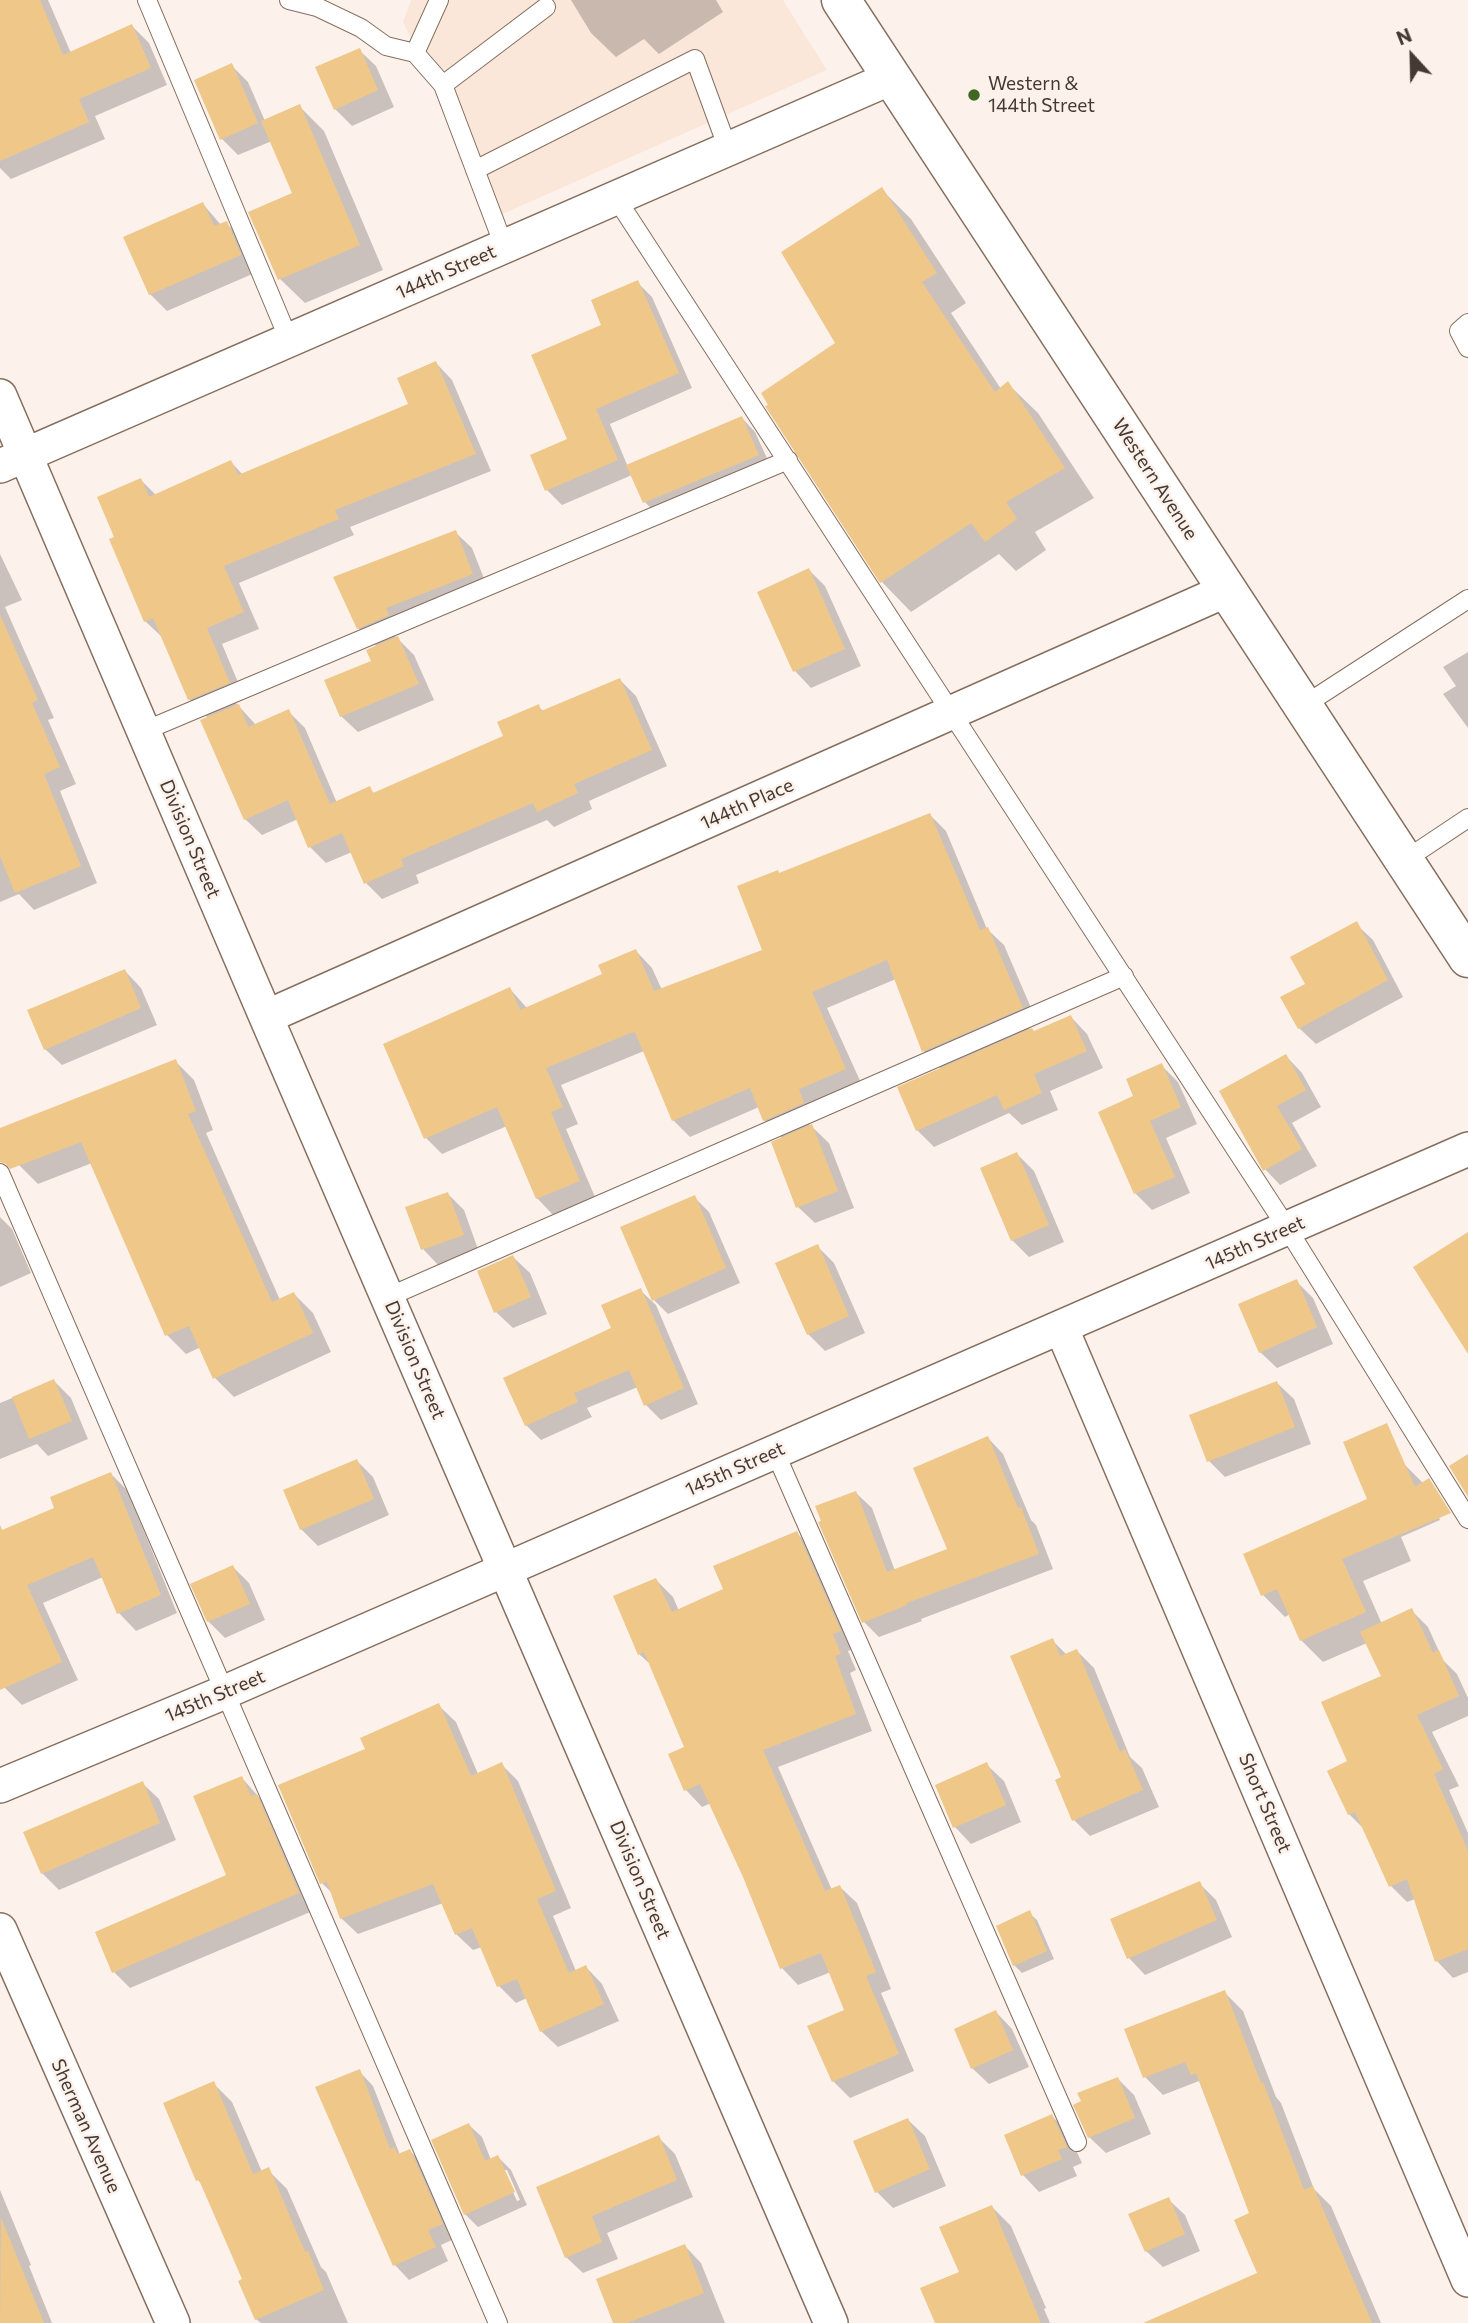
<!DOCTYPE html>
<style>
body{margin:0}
#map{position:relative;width:1468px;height:2323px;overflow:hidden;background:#fdf2eb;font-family:Commissioner,sans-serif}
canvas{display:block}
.north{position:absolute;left:1377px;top:21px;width:70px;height:70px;-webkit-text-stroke:5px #fdf2eb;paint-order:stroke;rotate:338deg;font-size:19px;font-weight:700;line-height:28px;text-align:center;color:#443a33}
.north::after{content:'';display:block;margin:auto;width:24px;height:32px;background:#443a33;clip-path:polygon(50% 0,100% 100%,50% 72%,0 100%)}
</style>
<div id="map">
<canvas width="1468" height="2323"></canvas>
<div class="north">N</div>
</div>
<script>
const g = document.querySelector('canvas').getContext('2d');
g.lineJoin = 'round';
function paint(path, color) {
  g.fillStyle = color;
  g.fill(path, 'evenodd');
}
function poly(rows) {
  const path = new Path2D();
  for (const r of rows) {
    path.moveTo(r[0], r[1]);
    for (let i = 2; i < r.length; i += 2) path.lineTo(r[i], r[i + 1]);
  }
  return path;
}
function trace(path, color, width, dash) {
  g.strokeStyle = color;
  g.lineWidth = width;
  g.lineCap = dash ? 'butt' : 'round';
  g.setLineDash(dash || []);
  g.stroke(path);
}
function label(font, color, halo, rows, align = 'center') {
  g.font = font + ' Commissioner,sans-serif';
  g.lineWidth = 5;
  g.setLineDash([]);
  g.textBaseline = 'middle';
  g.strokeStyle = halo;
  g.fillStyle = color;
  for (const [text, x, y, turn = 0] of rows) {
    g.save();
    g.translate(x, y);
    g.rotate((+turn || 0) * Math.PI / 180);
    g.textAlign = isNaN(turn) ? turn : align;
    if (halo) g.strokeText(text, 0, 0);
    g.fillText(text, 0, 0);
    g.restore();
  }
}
const built = poly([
 [411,0,783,0,827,70,496,217,403,22]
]);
const shadow = poly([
 [0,0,48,0,71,53,132,26,149,43,167,85,95,116,105,139,11,179,0,168],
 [571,0,716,0,723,12,659,54,644,39,616,57,591,33],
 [359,50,376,66,394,107,352,126,335,109],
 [231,65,248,82,265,121,299,106,324,131,383,270,305,303,280,279,294,194,272,141,238,155,222,139],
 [881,189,911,219,966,303,951,313,1001,389,1008,384,1038,413,1094,498,1035,532,1046,550,1016,571,999,554,911,612,882,582,837,344],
 [203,204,221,225,226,223,243,239,257,272,167,311,150,294],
 [637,282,652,297,692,388,610,424,628,467,742,418,755,432,772,469,658,516,645,502,632,475,562,505,547,490,570,440,604,326],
 [436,363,452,380,491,471,350,527,354,535,239,583,259,629,222,644,245,699,236,703,256,725,289,712,305,728,337,803,370,789,375,794,505,737,538,706,544,712,620,680,636,696,667,766,589,801,592,809,554,827,547,820,416,875,419,883,382,899,366,883,352,852,326,863,310,847,298,819,262,835,245,819,208,718,189,699,162,637,145,621,116,538,141,480,156,495,231,462,243,475,410,404],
 [455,532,472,548,489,591,401,625,405,632,395,636,414,655,434,700,358,732,341,716,374,661,377,647,358,628],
 [0,554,22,600,5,607,54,718,48,720,76,784,60,791,97,883,34,910,19,894,0,902],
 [809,570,825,586,861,666,811,688,795,671,759,593],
 [1468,652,1468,728,1443,694,1456,686,1443,667],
 [930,815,946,831,987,929,1004,945,1038,1024,1029,1028,1034,1033,1071,1017,1087,1034,1103,1068,1050,1091,1058,1110,1022,1125,1009,1113,934,1147,917,1130,942,1070,924,1051,896,979,827,1008,862,1085,814,1106,819,1120,809,1124,829,1143,854,1208,815,1223,798,1207,783,1139,764,1120,759,1107,690,1137,673,1120,644,1051,561,1085,578,1124,566,1129,595,1197,553,1215,537,1198,507,1126,442,1154,426,1138,510,989,527,1008,604,975,636,951,652,968,662,990,764,951,779,875],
 [1356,924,1373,940,1403,997,1316,1044,1299,1028,1307,985],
 [125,971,141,988,157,1025,62,1065,45,1049],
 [1286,1056,1302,1073,1321,1107,1292,1123,1317,1166,1280,1185,1264,1168],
 [175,1061,194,1080,213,1130,206,1133,280,1300,294,1294,313,1313,331,1352,234,1397,215,1378,201,1347,186,1354,167,1335,92,1163,38,1184,19,1165],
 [1161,1065,1178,1082,1197,1124,1166,1138,1190,1193,1152,1210,1135,1193,1136,1097],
 [1017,1154,1034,1171,1064,1242,1029,1257,1012,1240],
 [448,1194,464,1210,479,1252,439,1266,423,1249,408,1208],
 [694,1197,709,1212,740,1283,668,1314,654,1300],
 [0,1217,12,1229,31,1273,0,1287],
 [817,1246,834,1263,865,1333,825,1351,808,1334],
 [513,1257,530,1273,547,1314,513,1328,496,1312],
 [1296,1281,1313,1298,1333,1344,1277,1368,1260,1352],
 [640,1290,656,1305,698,1404,661,1420,646,1405,638,1387,587,1408,592,1417,541,1440,526,1425,613,1329],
 [54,1381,71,1398,88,1439,48,1456,37,1444,0,1459,0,1403],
 [1277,1383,1294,1399,1311,1444,1225,1477,1209,1461],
 [988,1438,1003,1454,1031,1520,1036,1525,1053,1569,921,1619,922,1621,879,1637,864,1622,823,1522,856,1493,872,1508,895,1571,950,1550],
 [357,1461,373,1477,389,1515,318,1546,301,1529],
 [1403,1463,1424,1484,1440,1520,1401,1537,1411,1561,1363,1581,1382,1624,1411,1610,1428,1627,1443,1660,1457,1674,1468,1698,1468,1716,1432,1732,1459,1786,1449,1790,1468,1833,1468,1972,1453,1978,1437,1961,1415,1899,1407,1902,1391,1886,1365,1830,1349,1814,1350,1762,1383,1677,1367,1643,1323,1662,1301,1640,1290,1614,1285,1617,1263,1595,1245,1555,1370,1500],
 [111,1474,128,1491,177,1613,136,1631,119,1613,103,1577,43,1603,78,1680,22,1705,5,1688,0,1678,0,1526,3,1532,57,1509],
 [797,1533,813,1550,856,1648,848,1651,856,1670,850,1673,872,1731,778,1767,832,1890,840,1887,857,1903,891,1989,881,1993,914,2071,850,2098,833,2081,846,2011,831,1972,798,1985,782,1968,744,1876,711,1803,702,1807,686,1790,686,1748,651,1665,639,1654,656,1580,673,1597,679,1611,726,1590],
 [233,1567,249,1583,265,1620,225,1638,208,1621],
 [1052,1640,1067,1655,1077,1651,1094,1668,1130,1757,1142,1768,1159,1807,1090,1836,1074,1820,1063,1778],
 [439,1706,456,1722,478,1774,501,1764,518,1781,571,1908,553,1916,576,1971,586,1967,602,1984,619,2021,558,2047,541,2031,527,1998,516,2003,499,1986,482,1947,473,1950,456,1934,443,1903,358,1934,341,1918,333,1894,322,1883,367,1750],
 [987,1765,1004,1781,1021,1822,971,1844,955,1827],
 [242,1778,273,1813,315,1910,130,1988,114,1972,228,1876],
 [142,1783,159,1799,176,1840,59,1890,42,1873,25,1833],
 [1199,1883,1216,1900,1232,1937,1145,1975,1129,1958,1112,1920],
 [1029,1913,1037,1920,1054,1959,1022,1973,1014,1965],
 [1224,1992,1243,2011,1276,2097,1281,2103,1314,2189,1331,2206,1381,2323,1171,2323,1259,2274,1251,2214,1199,2081,1163,2095,1145,2077],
 [996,2012,1012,2029,1029,2067,989,2084,972,2068],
 [359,2071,373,2086,400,2155,410,2151,424,2165,456,2238,441,2245,448,2261,409,2280,395,2265,317,2088],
 [1118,2079,1134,2095,1151,2134,1106,2153,1089,2137],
 [213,2083,232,2102,262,2172,268,2170,287,2189,321,2267,326,2272,348,2323,261,2323,256,2319,244,2280,204,2187,198,2180],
 [1052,2116,1068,2133,1082,2163,1073,2167,1077,2176,1039,2192,1023,2175,1006,2136],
 [908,2120,925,2136,946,2186,893,2208,877,2192],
 [469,2125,482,2137,491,2160,498,2157,511,2170,527,2205,478,2227,465,2214],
 [503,2170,507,2170,520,2200,517,2201],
 [658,2137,675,2154,693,2197,607,2233,618,2259,583,2273,566,2257,538,2188],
 [0,2190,31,2265,29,2266,52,2323,0,2323],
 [1168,2199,1185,2215,1200,2251,1163,2267,1146,2251],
 [992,2207,1011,2226,1046,2308,1044,2309,1050,2323,937,2323],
 [685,2246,701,2263,725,2323,615,2323]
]);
const building = poly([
 [0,0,40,0,63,55,132,24,151,68,79,99,89,122,0,161],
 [360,48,378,90,334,110,315,67],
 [232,63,258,123,220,140,194,80],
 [300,104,360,245,278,280,248,212,292,193,261,121],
 [882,187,937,273,922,282,995,392,1008,381,1065,468,1006,502,1017,519,985,542,971,523,880,583,765,406,768,405,761,393,835,343,781,252],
 [203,202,214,226,227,221,241,255,149,295,123,237],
 [638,280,679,373,596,409,618,460,545,491,530,455,567,439,531,355,601,325,591,300],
 [436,361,476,454,335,510,339,519,224,566,244,612,207,628,230,683,188,700,153,618,144,622,109,539,114,537,97,497,141,478,149,497,231,460,238,475,408,404,397,378],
 [742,416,759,455,643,503,626,465],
 [456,530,473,574,386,608,389,615,357,629,333,577],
 [809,568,845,649,793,672,757,592],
 [0,615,38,700,32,703,60,767,44,774,81,866,15,893,0,856],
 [398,636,419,684,340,717,324,680,371,661,366,650],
 [620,678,652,750,574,784,578,793,537,812,533,803,401,859,404,866,364,884,342,833,308,848,288,800,244,820,200,720,239,704,248,727,289,709,330,804,370,786,373,793,503,736,497,722,539,704,541,711],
 [930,813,980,930,988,927,1023,1008,922,1052,887,960,812,992,846,1069,799,1089,804,1103,763,1121,750,1088,672,1121,635,1032,628,1034,546,1068,563,1107,551,1112,580,1181,536,1199,497,1107,424,1139,383,1044,510,987,520,1010,602,974,598,965,636,949,654,991,762,950,737,886,778,870,779,873],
 [1357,921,1388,980,1298,1029,1280,997,1305,984,1290,957],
 [125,969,141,1008,44,1050,27,1010],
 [1071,1015,1087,1051,1034,1074,1042,1093,1004,1110,997,1095,916,1131,897,1087,1032,1028,1034,1031],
 [1286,1054,1306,1090,1277,1106,1302,1149,1263,1171,1219,1091],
 [176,1059,196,1111,188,1114,272,1302,294,1292,313,1333,213,1379,189,1326,165,1336,81,1142,10,1169,6,1164,0,1162,0,1128],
 [1162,1063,1181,1107,1150,1121,1175,1177,1134,1194,1098,1112,1133,1096,1126,1079],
 [812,1124,838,1191,796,1208,771,1142],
 [1017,1152,1049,1225,1011,1241,980,1168],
 [448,1192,464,1235,421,1250,405,1207],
 [695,1195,726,1268,652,1301,620,1227],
 [1468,1232,1468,1354,1413,1267],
 [818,1244,849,1316,807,1335,775,1263],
 [513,1255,531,1297,494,1313,477,1271],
 [1297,1279,1317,1327,1259,1353,1238,1304],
 [641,1288,684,1388,644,1406,629,1370,574,1393,578,1402,525,1426,503,1378,611,1328,601,1305],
 [54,1379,72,1421,29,1439,12,1397],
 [1277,1381,1295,1427,1207,1462,1189,1415],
 [1387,1423,1415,1487,1429,1478,1451,1513,1342,1559,1366,1612,1300,1641,1277,1589,1261,1596,1243,1554,1367,1499,1343,1442],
 [988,1436,1018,1508,1021,1507,1039,1554,907,1603,907,1605,862,1623,818,1522,821,1521,815,1506,856,1491,887,1572,947,1549,913,1468],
 [1468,1454,1468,1497,1449,1466],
 [357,1459,374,1499,300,1530,283,1490],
 [111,1472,161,1595,117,1614,93,1557,27,1585,62,1662,0,1690,0,1525,2,1530,54,1508,50,1497],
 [797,1531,841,1631,833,1634,841,1654,835,1656,856,1714,763,1750,825,1891,840,1885,876,1972,866,1976,899,2054,832,2082,807,2026,844,2010,821,1953,780,1969,743,1877,700,1784,684,1791,668,1754,684,1747,644,1652,638,1655,613,1596,656,1578,672,1612,723,1589,713,1566],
 [233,1565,250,1604,207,1622,190,1584],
 [1412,1608,1433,1653,1439,1650,1459,1696,1417,1715,1443,1769,1434,1774,1468,1851,1468,1949,1435,1962,1407,1879,1389,1887,1355,1812,1348,1815,1327,1771,1347,1761,1321,1702,1381,1676,1360,1632],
 [1053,1638,1060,1656,1077,1649,1120,1752,1125,1749,1143,1790,1072,1821,1055,1780,1061,1777,1010,1656],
 [439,1703,471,1776,502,1762,556,1891,537,1899,569,1973,586,1965,604,2004,540,2032,517,1979,497,1987,472,1928,455,1935,433,1884,340,1919,327,1882,320,1884,278,1785,365,1749,360,1738],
 [987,1762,1006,1805,953,1828,935,1785],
 [242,1776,251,1796,257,1794,299,1893,112,1973,95,1932,226,1875,193,1796],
 [143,1781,160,1823,41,1874,23,1832],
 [1200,1881,1217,1920,1127,1959,1110,1919],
 [1030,1910,1047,1951,1013,1966,996,1926],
 [1225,1990,1261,2083,1263,2082,1304,2190,1313,2186,1372,2323,1143,2323,1257,2273,1234,2220,1249,2213,1196,2073,1191,2075,1185,2062,1143,2078,1124,2029],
 [996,2010,1013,2050,971,2069,954,2029],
 [360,2069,390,2149,394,2147,398,2154,410,2149,443,2224,428,2230,436,2247,393,2266,315,2087],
 [1118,2077,1135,2118,1088,2138,1073,2105,1081,2101,1077,2093],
 [214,2081,253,2174,269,2167,305,2252,308,2251,324,2290,255,2320,238,2281,242,2279,199,2180,196,2181,163,2103],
 [1052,2114,1067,2147,1058,2150,1062,2159,1021,2176,1004,2135],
 [908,2118,930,2169,875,2193,853,2141],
 [469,2123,485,2161,498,2155,515,2192,464,2215,431,2140],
 [659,2135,677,2180,592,2216,602,2242,565,2258,536,2187],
 [1169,2197,1185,2234,1145,2252,1128,2214],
 [992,2205,1041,2323,935,2323,920,2288,959,2272,939,2227],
 [1,2218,44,2323,0,2323],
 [685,2244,704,2293,627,2323,613,2323,596,2279]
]);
const service = poly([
 [147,0,289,340],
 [289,0,317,7,361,28,386,46,415,53],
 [439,0,415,53,443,85,504,246],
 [443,85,546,7],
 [475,170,695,59,728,149],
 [616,198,1287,1228,1468,1519],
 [1468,323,1459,331,1468,348],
 [1303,706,1468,599],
 [144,731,788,460],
 [1405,860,1468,818],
 [0,1173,498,2323],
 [388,1297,1124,976],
 [775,1452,1077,2142]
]);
const minor = poly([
 [0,396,266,1017,831,2323],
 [0,466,891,78],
 [266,1017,1227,590],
 [1061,1327,1468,2280],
 [0,1786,225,1692,1468,1149],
 [0,1930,173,2323]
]);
const secondary = poly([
 [841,0,1468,958]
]);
const markers = [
 [974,95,7,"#406823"]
];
const poiNames = [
 ["Western &",988,84],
 ["144th Street",988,106]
];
const streetNames = [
 ["144th Street",446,272,-24],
 ["Western Avenue",1155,479,57],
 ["144th Place",747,804,-24],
 ["Division Street",190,839,67],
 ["145th Street",1255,1243,-24],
 ["Division Street",415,1360,67],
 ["145th Street",735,1469,-24],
 ["145th Street",215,1696,-23],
 ["Short Street",1265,1803,67],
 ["Division Street",640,1880,67],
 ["Sherman Avenue",86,2126,66]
];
paint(built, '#fbe7d9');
paint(shadow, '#0003');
paint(building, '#eec789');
trace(service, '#856e5e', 20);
trace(minor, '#856e5e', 36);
trace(secondary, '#856e5e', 41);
trace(service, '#fff', 18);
trace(minor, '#fff', 33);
trace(secondary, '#fff', 38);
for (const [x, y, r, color] of markers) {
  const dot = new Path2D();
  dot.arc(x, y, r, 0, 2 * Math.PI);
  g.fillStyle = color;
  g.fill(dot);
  trace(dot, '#fdf2eb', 2.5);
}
label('19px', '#443a33', '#fdf2eb', poiNames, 'left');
label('19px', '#443a33', '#fdf2eb', streetNames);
</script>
